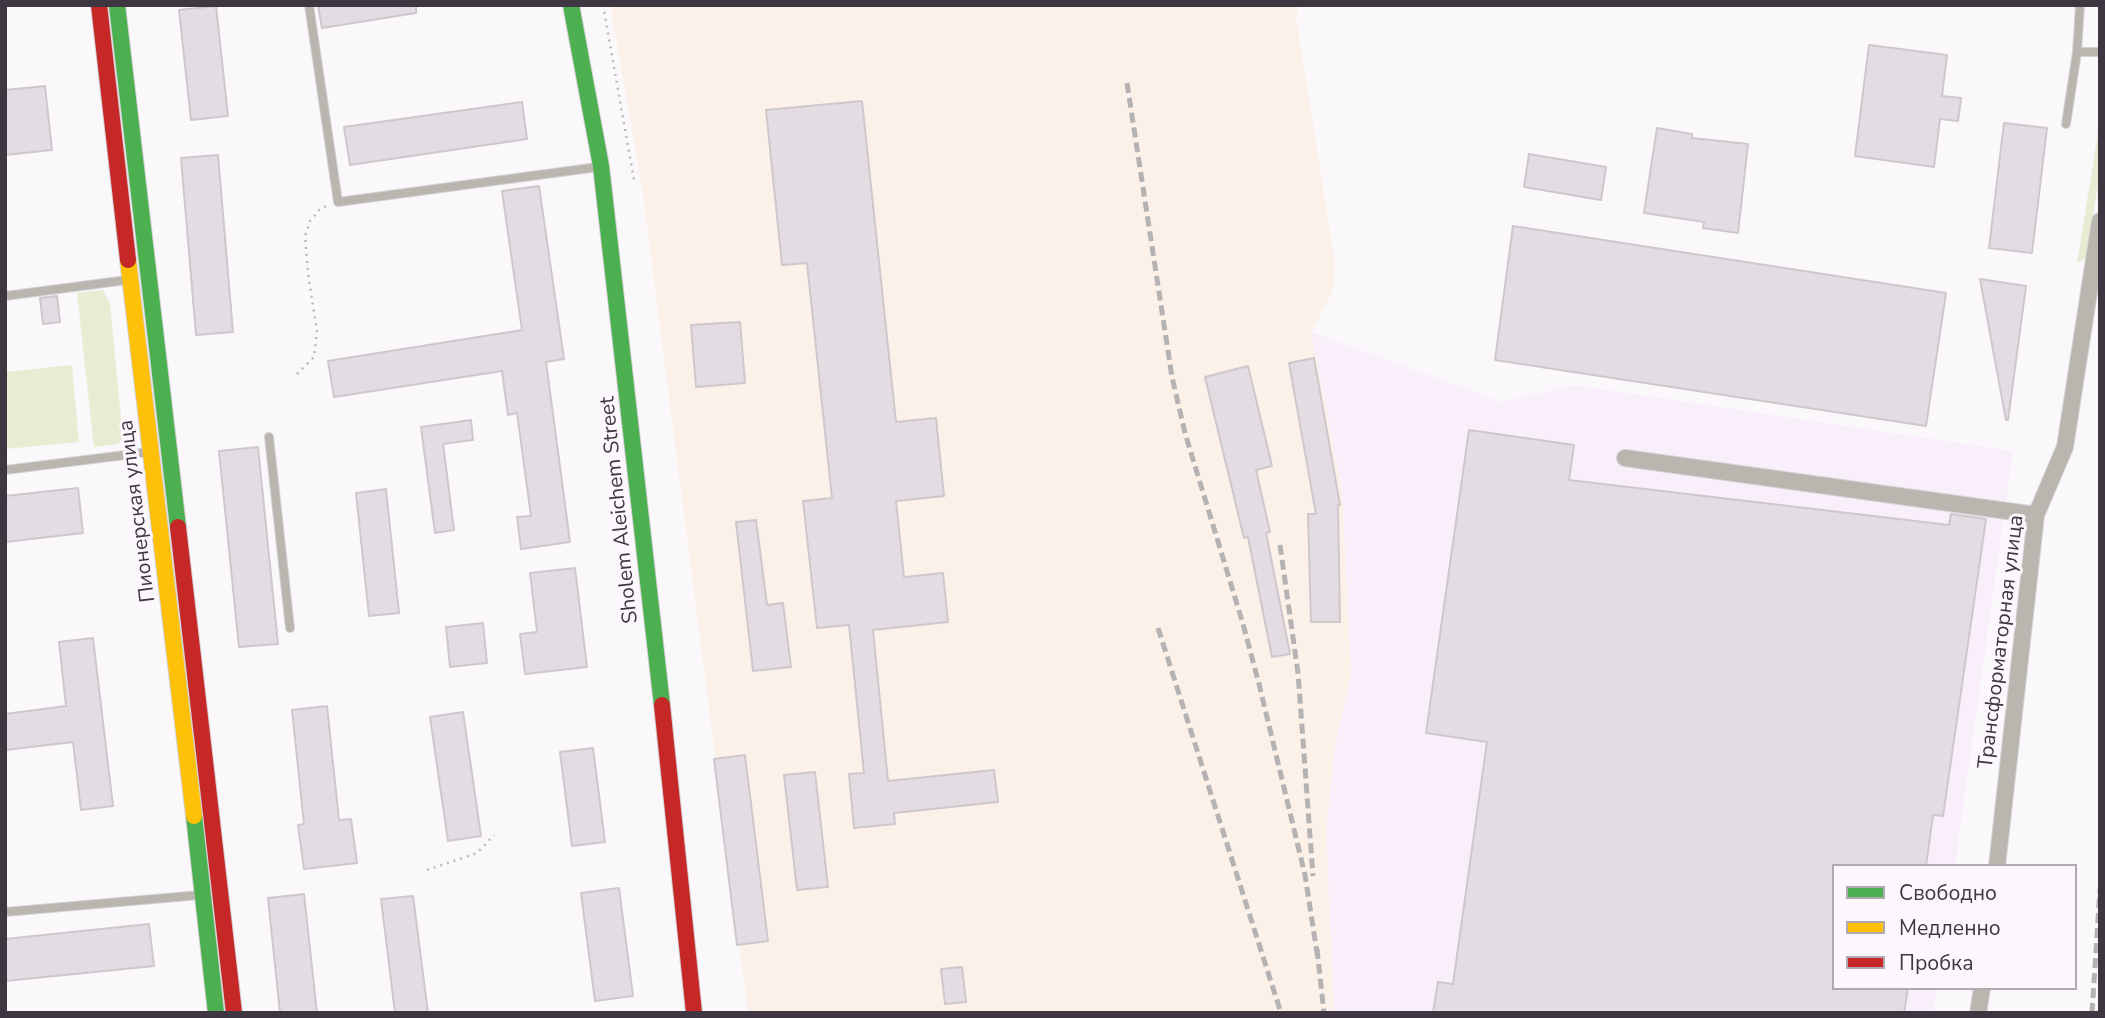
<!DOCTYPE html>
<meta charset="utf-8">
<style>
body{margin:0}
#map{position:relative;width:2105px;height:1018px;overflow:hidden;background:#faf8fb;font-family:"Nunito Sans",sans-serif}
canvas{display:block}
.frame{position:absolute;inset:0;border:7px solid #3e3641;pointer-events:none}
.legend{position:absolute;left:1832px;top:864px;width:245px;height:126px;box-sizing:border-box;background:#fbf7fc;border:2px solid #afaab1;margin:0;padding:9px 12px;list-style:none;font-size:21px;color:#3e3641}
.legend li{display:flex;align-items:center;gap:14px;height:35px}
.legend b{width:35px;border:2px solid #afaab1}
</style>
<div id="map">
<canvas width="2105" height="1018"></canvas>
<div class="frame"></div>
<ul class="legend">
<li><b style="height:9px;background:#4caf50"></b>Свободно</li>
<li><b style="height:9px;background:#ffc107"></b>Медленно</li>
<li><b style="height:9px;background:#c62828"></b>Пробка</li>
</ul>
</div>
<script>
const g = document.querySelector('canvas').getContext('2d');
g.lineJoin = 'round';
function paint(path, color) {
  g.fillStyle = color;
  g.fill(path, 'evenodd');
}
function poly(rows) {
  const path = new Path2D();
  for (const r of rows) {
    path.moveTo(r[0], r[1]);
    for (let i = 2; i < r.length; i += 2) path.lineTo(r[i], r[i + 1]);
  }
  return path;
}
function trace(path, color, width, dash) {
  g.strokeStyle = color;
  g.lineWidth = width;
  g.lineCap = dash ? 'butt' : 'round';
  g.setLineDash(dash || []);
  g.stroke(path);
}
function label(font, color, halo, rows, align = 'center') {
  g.font = font + ' "Nunito Sans",sans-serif';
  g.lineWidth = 6;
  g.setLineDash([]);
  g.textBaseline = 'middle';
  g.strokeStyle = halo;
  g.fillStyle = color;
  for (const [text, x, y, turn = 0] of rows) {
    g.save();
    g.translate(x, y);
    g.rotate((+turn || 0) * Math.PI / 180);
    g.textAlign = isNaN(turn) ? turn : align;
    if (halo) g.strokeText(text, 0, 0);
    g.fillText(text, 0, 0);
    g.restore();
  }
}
const commercial = poly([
 [1311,332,1502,402,1574,385,2013,451,1955,866,1834,866,1834,988,1937,988,1934,1013,1334,1013,1326,830,1335,745,1351,674,1342,489]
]);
const industrial = poly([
 [610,5,1299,5,1296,17,1335,262,1333,291,1311,332,1342,489,1351,674,1335,745,1326,830,1334,1013,748,1013,642,187]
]);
const green = poly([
 [2100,120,2100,170,2087,257,2077,263],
 [103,290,110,303,123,438,118,444,94,447,77,293],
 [72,365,79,442,5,449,5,372]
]);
const building = poly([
 [318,5,416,5,416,13,322,28,318,5],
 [216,6,228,116,191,120,179,10,216,6],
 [1869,45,1947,55,1942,96,1961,98,1958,121,1940,119,1934,167,1855,156,1869,45],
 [45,86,52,150,5,155,5,90,45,86],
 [862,101,896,422,936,418,944,496,896,501,904,577,943,573,948,622,873,630,888,781,994,770,998,802,894,813,895,824,854,828,849,774,864,773,849,625,817,628,803,501,832,498,807,263,782,265,766,110,862,101],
 [522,102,527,139,350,165,344,127,522,102],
 [2004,123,2047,128,2032,253,1989,248,2004,123],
 [1657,128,1692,134,1692,138,1748,144,1738,233,1703,228,1704,222,1644,213,1657,128],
 [1529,154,1606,167,1601,200,1524,187,1529,154],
 [218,155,233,332,196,335,181,158,218,155],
 [539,186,564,359,546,362,570,542,521,549,517,517,531,516,517,413,508,415,502,371,334,397,328,361,522,330,502,191,539,186],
 [1513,226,1946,293,1926,426,1495,360,1513,226],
 [1980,279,2026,286,2008,420,2006,420,1980,279],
 [57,296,60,322,43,324,40,298,57,296],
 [740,322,745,383,696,387,691,325,740,322],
 [1314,358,1340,505,1338,505,1340,622,1311,622,1308,514,1316,514,1289,363,1314,358],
 [1248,366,1272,466,1256,470,1270,532,1266,533,1290,654,1272,657,1248,537,1244,538,1205,377,1248,366],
 [471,420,473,440,443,444,454,530,435,533,421,427,471,420],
 [1469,430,1574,445,1569,480,1949,525,1951,514,1986,519,1943,816,1933,815,1926,866,1834,866,1834,988,1908,988,1904,1013,1433,1013,1438,982,1453,984,1487,742,1426,733,1469,430],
 [258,447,278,644,239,647,219,451,258,447],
 [78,488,83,533,5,542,5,496,78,488],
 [386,489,399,613,369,616,356,493,386,489],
 [756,520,767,605,783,603,791,667,753,671,736,522,756,520],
 [575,568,587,667,525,674,520,634,537,632,530,573,575,568],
 [483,623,487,663,450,667,446,627,483,623],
 [93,638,113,806,81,810,73,742,5,750,5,714,66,706,59,642,93,638],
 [327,706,339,820,351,819,357,863,304,869,298,825,304,824,292,710,327,706],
 [463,712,481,836,448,841,430,717,463,712],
 [593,748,605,842,572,846,560,752,593,748],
 [745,755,768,941,737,945,714,759,745,755],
 [815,772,828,887,797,890,784,775,815,772],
 [619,888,633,996,595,1001,581,893,619,888],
 [304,894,317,1013,280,1013,268,898,304,894],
 [413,896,428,1013,395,1013,381,899,413,896],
 [149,924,154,966,5,981,5,939,149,924],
 [962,967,966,1002,945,1004,941,969,962,967]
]);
const path = poly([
 [603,5,634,180],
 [297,374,314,357,317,332,308,273,305,236,310,221,321,208,327,206],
 [427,870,477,853,494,835]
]);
const lane = poly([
 [309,5,338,202,598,167],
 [2077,52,2080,5],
 [2066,124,2077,52,2100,52],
 [5,296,127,280],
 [269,437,290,628],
 [5,470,149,452],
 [5,912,200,895]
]);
const street = poly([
 [1625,458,2036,515],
 [1997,866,2036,515,2065,447,2100,221],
 [1978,1013,1982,988]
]);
const fast = poly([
 [117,5,178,527],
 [571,5,601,166,662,705],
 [194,816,216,1013]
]);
const slow = poly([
 [128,260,194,816]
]);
const jam = poly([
 [99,5,128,260],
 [178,527,234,1013],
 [662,705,694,1013]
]);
const rail = poly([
 [1127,83,1172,377,1185,433,1243,624,1259,684,1305,875,1318,959],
 [1280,545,1298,673,1313,876],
 [1158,628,1281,1013],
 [1317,949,1324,1013],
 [2092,1013,2100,889]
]);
const streetNames = [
 ["Sholem Aleichem Street",620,510,-96],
 ["Пионерская улица",138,511,-97],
 ["Трансформаторная улица",2002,642,-83]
];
paint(commercial, '#f9effb');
paint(industrial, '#fcf1e9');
paint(green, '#e8ecd3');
paint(building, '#e3dde3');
trace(building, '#cec7cc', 2);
trace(lane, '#d4d2d5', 10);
trace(street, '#d4d2d5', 18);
trace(fast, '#d4d2d5', 18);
trace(slow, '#d4d2d5', 18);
trace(jam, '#d4d2d5', 18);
trace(path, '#bcbab7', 2.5, [2, 5]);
trace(lane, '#b9b6b0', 8);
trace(street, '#b9b6b0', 16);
trace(fast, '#4caf50', 16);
trace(slow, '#ffc107', 16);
trace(jam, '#c62828', 16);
trace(rail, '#b4b2b2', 5, [10, 5]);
label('21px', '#3e3641', '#fbf7fc', streetNames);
</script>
